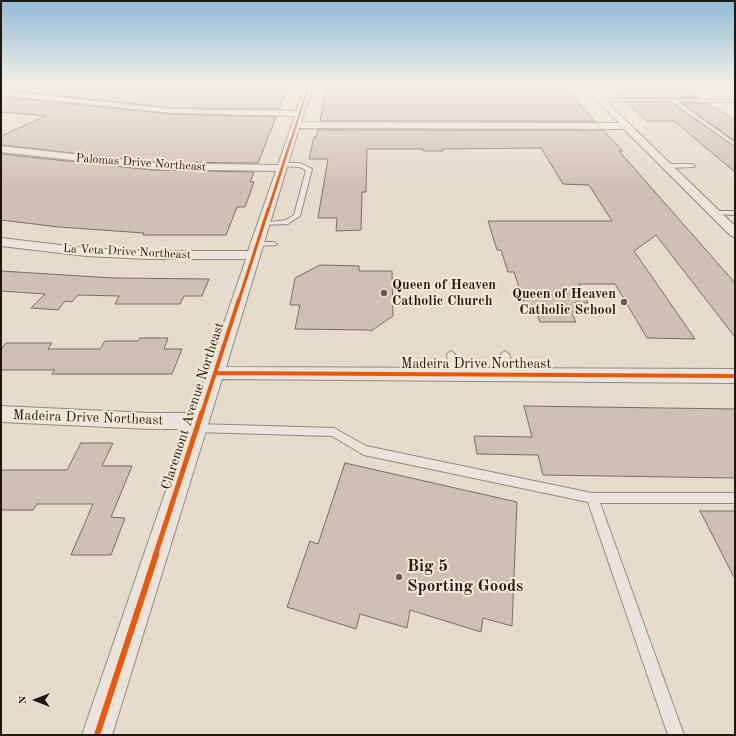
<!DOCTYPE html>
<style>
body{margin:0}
#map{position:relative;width:736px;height:736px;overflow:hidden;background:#e5dbca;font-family:"Old Standard TT",serif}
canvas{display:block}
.frame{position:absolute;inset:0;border:2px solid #20170f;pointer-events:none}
.north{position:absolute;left:16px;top:680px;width:40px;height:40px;-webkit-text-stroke:3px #f5ead5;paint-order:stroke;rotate:270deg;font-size:11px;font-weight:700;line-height:16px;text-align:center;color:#20170f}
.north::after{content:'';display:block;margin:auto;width:14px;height:18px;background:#20170f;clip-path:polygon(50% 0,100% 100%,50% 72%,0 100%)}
</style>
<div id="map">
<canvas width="736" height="736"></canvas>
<div class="frame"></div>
<div class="north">N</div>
</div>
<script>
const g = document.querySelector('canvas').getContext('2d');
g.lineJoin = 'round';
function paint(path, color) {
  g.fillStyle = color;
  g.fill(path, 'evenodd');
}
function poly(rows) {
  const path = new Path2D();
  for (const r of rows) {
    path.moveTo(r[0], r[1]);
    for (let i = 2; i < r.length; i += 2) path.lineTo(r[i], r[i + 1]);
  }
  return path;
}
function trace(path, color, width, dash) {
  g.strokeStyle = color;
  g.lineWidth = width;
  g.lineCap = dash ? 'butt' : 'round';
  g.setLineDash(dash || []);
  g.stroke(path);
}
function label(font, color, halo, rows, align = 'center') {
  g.font = font + ' "Old Standard TT",serif';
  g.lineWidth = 4;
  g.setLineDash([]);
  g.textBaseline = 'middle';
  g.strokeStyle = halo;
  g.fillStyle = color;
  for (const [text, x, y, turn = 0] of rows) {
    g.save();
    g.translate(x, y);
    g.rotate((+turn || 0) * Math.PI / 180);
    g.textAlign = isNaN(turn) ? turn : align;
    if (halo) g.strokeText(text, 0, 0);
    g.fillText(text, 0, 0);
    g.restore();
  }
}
const building = poly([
 [23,85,289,85,279,109,171,108,9,90,23,85],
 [327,85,561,85,595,121,320,121,327,85],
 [606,85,677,85,700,98,620,98,606,85],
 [1,97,171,114,276,117,258,163,152,162,1,145,1,136,46,116,1,112,1,97],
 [626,102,671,102,735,147,735,172,674,121,647,121,626,102],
 [682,103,707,103,735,120,735,141,682,103],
 [318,130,603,130,623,151,619,151,735,283,735,337,656,235,634,251,695,339,647,338,615,284,579,284,588,303,575,302,579,312,571,312,576,322,540,322,536,311,527,311,514,272,508,272,501,250,497,250,488,221,612,221,589,185,563,184,541,148,442,149,443,151,423,151,423,149,367,149,366,192,362,192,361,230,336,231,337,218,318,218,328,159,309,159,314,137,316,137,318,130],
 [1,154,152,170,254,172,250,182,254,182,245,207,237,207,226,235,143,235,144,233,59,227,1,220,1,154],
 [320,265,359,266,359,271,392,271,393,316,371,331,368,330,295,329,300,305,290,305,295,278,320,265],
 [1,271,113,278,209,279,202,296,184,296,180,304,115,304,119,296,78,295,72,302,65,301,58,310,31,308,45,294,1,291,1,271],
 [140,338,168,338,164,349,182,349,172,374,52,374,55,370,1,370,1,350,6,343,52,343,48,349,100,349,105,341,138,341,140,338],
 [524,406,735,409,735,478,543,475,538,455,477,454,474,436,532,437,524,406],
 [81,443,113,443,102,466,132,466,111,517,125,518,111,555,71,555,93,504,37,504,33,510,1,510,1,470,67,470,81,443],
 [345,463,517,502,512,626,483,618,481,632,410,610,407,628,360,614,356,629,287,607,310,541,318,544,345,463],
 [700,511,735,511,735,579,700,511]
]);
const lane = poly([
 [601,99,735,100,735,102,677,101,735,143,735,146,671,101,600,101,601,99],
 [283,163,300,163,312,169,300,216,288,224,262,225,262,223,286,220,294,215,306,170,299,167,281,166,280,165,283,163],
 [692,164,695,166,694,167,668,168,665,166,668,164,692,164],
 [715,211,735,211,735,215,713,214,712,213,715,211],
 [274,242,277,244,276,245,257,246,254,244,257,242,274,242],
 [451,351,455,354,459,374,457,376,454,377,451,376,449,374,447,354,451,351],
 [505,351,509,354,515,375,513,377,510,378,507,377,505,375,501,354,505,351],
 [197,424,334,428,366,446,592,493,735,493,735,503,600,503,684,735,668,735,588,502,364,455,332,436,197,432,193,431,192,428,193,425,197,424]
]);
const street = poly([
 [305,85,313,85,301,122,619,123,581,85,589,85,735,226,735,237,731,236,624,129,299,128,226,367,735,369,735,383,222,379,112,735,82,735,187,429,150,429,1,422,1,406,150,413,193,413,246,259,148,259,86,256,1,246,1,238,86,248,148,251,248,251,276,171,152,169,1,152,1,146,152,163,278,165,295,116,171,113,1,95,1,91,171,109,296,111,305,85]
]);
const cyclewayFar5 = poly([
 [291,141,309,85]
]);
const cyclewayFar4 = poly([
 [268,211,291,140]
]);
const cyclewayFar3 = poly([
 [239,300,268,210]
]);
const cyclewayFar2 = poly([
 [216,373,735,376],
 [202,413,239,299]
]);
const cyclewayFar1 = poly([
 [155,556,202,412]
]);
const cycleway = poly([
 [97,735,156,555]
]);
const markers = [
 [384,293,4,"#655c50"],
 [624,302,4,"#655c50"],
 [399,577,4,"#655c50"]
];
const farStreetnames = [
 ["Palomas Drive Northeast",141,163,4],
 ["La Veta Drive Northeast",127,252,3]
];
const poiNames = [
 ["Queen of Heaven",392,285],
 ["Catholic Church",392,301],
 ["Queen of Heaven",616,294,"right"],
 ["Catholic School",616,310,"right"]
];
const streetNames = [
 ["Madeira Drive Northeast",476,364],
 ["Claremont Avenue Northeast",193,406,-72],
 ["Madeira Drive Northeast",88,418,2]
];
const nearPoinames = [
 ["Big 5",407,567],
 ["Sporting Goods",407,587]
];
paint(building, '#d0c0b3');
trace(building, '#756f66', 1);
trace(lane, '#918a80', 2);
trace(street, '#918a80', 2);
paint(lane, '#eae5dc');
paint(street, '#eae5dc');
trace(cyclewayFar5, '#e8590c', 2);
trace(cyclewayFar4, '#e8590c', 2.5);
trace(cyclewayFar3, '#e8590c', 3);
trace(cyclewayFar2, '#e8590c', 4);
trace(cyclewayFar1, '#e8590c', 5);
trace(cycleway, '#e8590c', 6);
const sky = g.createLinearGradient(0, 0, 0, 188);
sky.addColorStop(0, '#91bbd5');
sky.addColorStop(0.45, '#f3efe7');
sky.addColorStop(1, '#f3efe700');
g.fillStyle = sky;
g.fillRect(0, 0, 736, 188);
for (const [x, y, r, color] of markers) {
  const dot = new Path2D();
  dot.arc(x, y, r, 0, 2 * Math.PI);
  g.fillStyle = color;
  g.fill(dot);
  trace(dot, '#f5ead5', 1.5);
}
label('12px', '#20170f', '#f5ead5', farStreetnames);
label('bold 14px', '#20170f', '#f5ead5', poiNames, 'left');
label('14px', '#20170f', '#f5ead5', streetNames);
label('bold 17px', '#20170f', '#f5ead5', nearPoinames, 'left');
</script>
